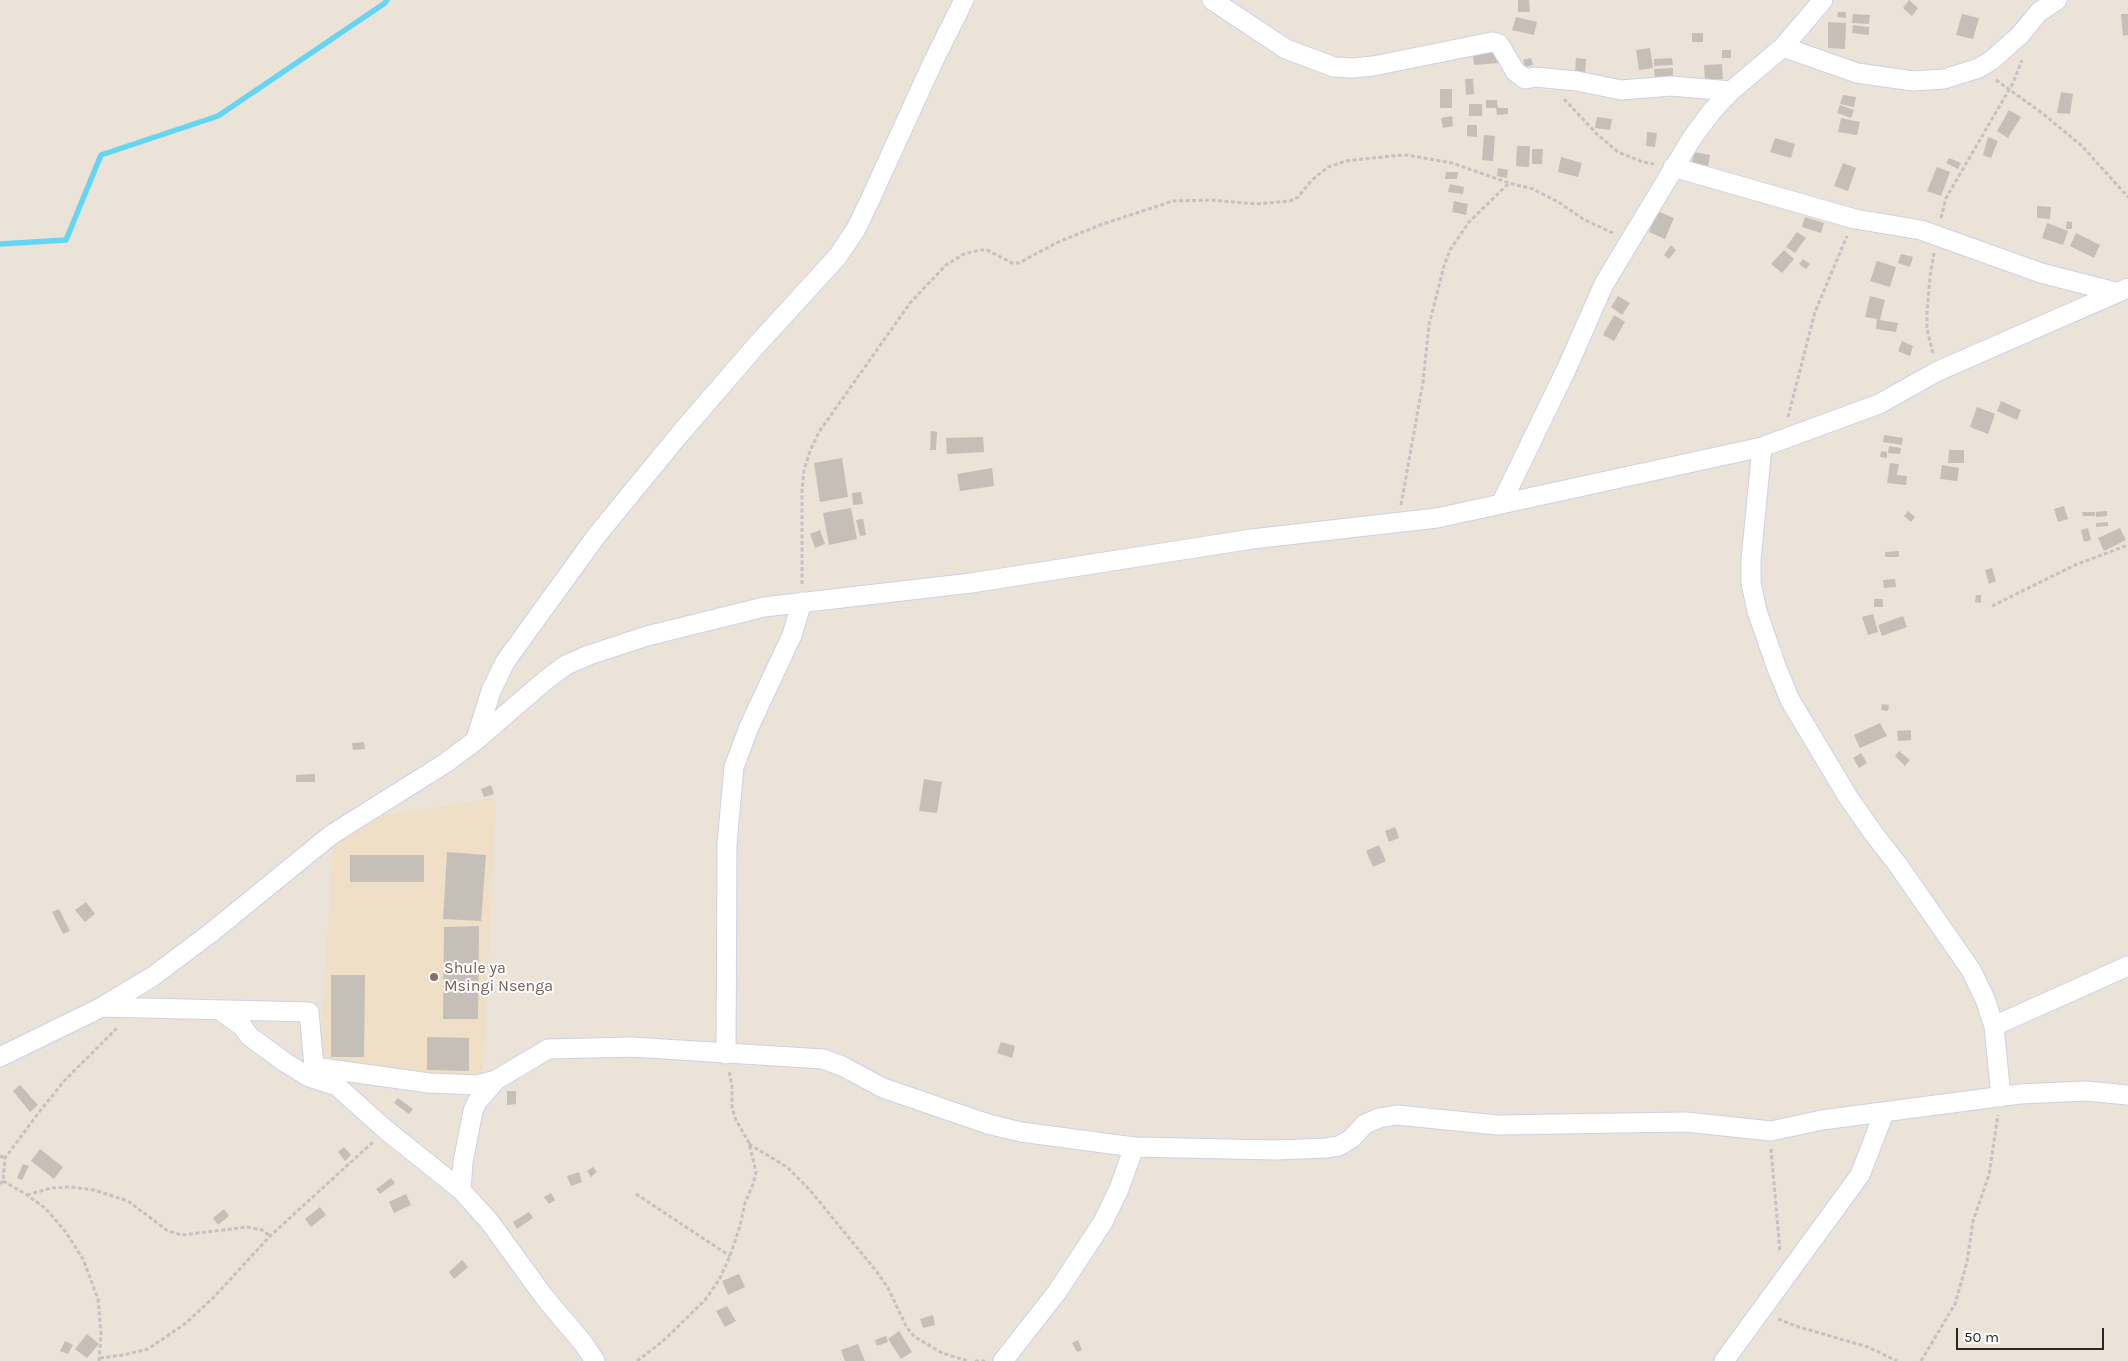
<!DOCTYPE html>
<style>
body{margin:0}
#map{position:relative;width:2128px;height:1361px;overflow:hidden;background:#ebe2d8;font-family:Karla,sans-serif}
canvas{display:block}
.scale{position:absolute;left:1956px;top:1328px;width:148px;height:22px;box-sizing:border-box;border:2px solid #282828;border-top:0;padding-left:6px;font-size:15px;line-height:18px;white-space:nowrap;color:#282828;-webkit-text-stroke:4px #fff;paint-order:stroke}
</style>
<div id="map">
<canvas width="2128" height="1361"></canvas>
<div class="scale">50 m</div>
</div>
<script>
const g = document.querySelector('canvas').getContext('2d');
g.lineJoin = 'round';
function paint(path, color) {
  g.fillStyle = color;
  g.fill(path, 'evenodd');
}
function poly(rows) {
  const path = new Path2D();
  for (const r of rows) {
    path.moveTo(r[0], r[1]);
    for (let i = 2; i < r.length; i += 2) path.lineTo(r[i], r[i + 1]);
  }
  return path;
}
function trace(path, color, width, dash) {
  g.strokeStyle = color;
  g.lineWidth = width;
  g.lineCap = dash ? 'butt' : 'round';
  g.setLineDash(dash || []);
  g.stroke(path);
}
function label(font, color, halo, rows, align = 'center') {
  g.font = font + ' Karla,sans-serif';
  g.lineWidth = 4;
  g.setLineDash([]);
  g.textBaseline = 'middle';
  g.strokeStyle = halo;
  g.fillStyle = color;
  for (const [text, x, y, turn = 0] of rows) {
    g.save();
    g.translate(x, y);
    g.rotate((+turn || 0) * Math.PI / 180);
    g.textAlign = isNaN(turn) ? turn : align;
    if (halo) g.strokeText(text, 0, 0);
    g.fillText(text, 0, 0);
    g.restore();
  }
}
const education = poly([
 [496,798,483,1076,319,1065,335,818,360,819]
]);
const stream = poly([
 [0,244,66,240,101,155,218,116,385,3,387,0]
]);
const building = poly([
 [1518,0,1529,0,1530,12,1518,12],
 [1909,0,1918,8,1912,16,1903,8],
 [1838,12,1846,12,1846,18,1837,17],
 [1853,14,1870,15,1869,24,1852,23],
 [1962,14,1979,18,1973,39,1956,35],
 [2121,14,2128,14,2128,35,2123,36],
 [1516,17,1537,22,1534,35,1512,30],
 [1828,22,1846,23,1845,49,1828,48],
 [1853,25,1869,27,1869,35,1852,33],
 [1692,33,1703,33,1703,42,1692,42],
 [1650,48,1653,68,1639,70,1636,50],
 [1722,50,1731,50,1731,58,1722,58],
 [1497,51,1498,63,1474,65,1473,54],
 [1531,58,1533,65,1525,67,1523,60],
 [1576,58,1586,59,1585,74,1575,73],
 [1672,58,1673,65,1654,66,1654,59],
 [1722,64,1723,79,1705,80,1704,65],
 [1673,68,1673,77,1655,78,1654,69],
 [1465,79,1473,79,1474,94,1466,95],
 [1440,89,1452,89,1452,108,1440,108],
 [2061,92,2073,94,2070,114,2057,113],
 [1843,95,1856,97,1854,107,1840,104],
 [1486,100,1497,100,1498,108,1486,108],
 [1469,104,1482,104,1482,116,1469,116],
 [1840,105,1854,110,1851,118,1837,113],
 [1496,108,1508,108,1508,114,1497,115],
 [2009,110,2021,117,2008,138,1997,131],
 [1452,116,1453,126,1443,128,1441,118],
 [1597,117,1612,119,1610,130,1595,128],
 [1841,118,1860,122,1857,135,1838,132],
 [1467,125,1477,125,1477,137,1467,136],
 [1647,132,1657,133,1655,147,1646,146],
 [1484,135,1495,136,1493,161,1482,160],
 [1988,137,1998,141,1991,158,1983,155],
 [1775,138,1795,144,1791,158,1770,152],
 [1517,146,1530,146,1529,167,1516,166],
 [1532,149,1543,149,1542,164,1532,164],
 [1694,152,1710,155,1708,166,1692,163],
 [1561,157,1582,163,1578,177,1558,172],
 [1949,158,1961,163,1958,169,1946,163],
 [1843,163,1856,168,1848,191,1834,186],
 [1937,167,1950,172,1941,196,1927,191],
 [1498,168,1508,170,1507,178,1497,176],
 [1446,172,1458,172,1457,179,1445,179],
 [1450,184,1464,187,1463,194,1448,192],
 [1454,201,1468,204,1466,215,1452,212],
 [2037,206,2051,207,2050,219,2037,218],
 [1657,211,1674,218,1665,239,1649,232],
 [1805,217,1824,223,1821,233,1802,227],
 [2067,221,2072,222,2072,229,2066,229],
 [2047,223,2068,231,2063,245,2042,238],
 [1797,232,1806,238,1795,253,1786,247],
 [2076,233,2100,245,2094,258,2070,246],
 [1671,245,1676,250,1669,259,1664,255],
 [1784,250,1794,259,1782,273,1771,264],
 [1901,254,1913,257,1910,267,1898,263],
 [1803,259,1810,264,1806,269,1799,264],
 [1877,261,1896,267,1890,287,1870,281],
 [1618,296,1630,303,1622,315,1611,307],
 [1870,296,1885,300,1880,320,1898,323,1896,332,1876,329,1877,319,1865,317],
 [1614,315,1625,322,1614,341,1603,335],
 [1902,341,1913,346,1910,356,1898,351],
 [2001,401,2021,410,2017,420,1997,411],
 [1977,407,1995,414,1988,434,1970,427],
 [931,431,937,432,936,450,930,450],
 [1884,435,1903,438,1902,445,1883,442],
 [983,437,984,452,947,454,946,438],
 [1889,446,1901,448,1900,454,1888,453],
 [1949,450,1964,450,1964,463,1948,463],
 [1881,451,1887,452,1887,458,1880,457],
 [842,458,848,497,820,502,814,463],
 [1890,463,1899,464,1897,475,1907,476,1906,485,1887,483],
 [1942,465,1959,468,1957,481,1940,479],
 [992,468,994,486,960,491,957,474],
 [861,492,863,504,853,505,852,493],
 [2064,506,2068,519,2058,522,2054,509],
 [851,508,857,539,829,545,823,513],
 [1908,511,1915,517,1911,522,1904,516],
 [2107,511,2107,516,2096,517,2096,512],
 [2082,512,2095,512,2095,516,2083,516],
 [863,519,866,535,860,536,856,520],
 [2108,522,2108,526,2096,527,2096,523],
 [2088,528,2091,540,2084,542,2081,530],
 [2120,528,2126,540,2104,551,2098,538],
 [820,530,825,544,815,548,810,534],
 [1899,551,1899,557,1885,557,1885,552],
 [1992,568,1996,581,1989,584,1985,570],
 [1895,579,1896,587,1884,588,1883,580],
 [1976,595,1981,595,1981,603,1975,602],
 [1874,599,1883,599,1883,607,1874,607],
 [1873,614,1878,632,1868,635,1862,617],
 [1903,616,1907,627,1882,636,1878,625],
 [1882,704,1889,705,1888,711,1881,710],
 [1880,723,1887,736,1860,748,1854,735],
 [1911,730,1911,740,1898,741,1897,731],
 [364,742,365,749,353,750,352,743],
 [1899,751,1910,760,1905,766,1895,756],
 [1861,753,1867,763,1859,768,1853,758],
 [315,774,315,782,296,782,296,775],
 [924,779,942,782,937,813,919,811],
 [491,785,494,794,484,797,481,789],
 [1395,827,1399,838,1389,842,1385,831],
 [1379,845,1386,861,1373,867,1366,851],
 [447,852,486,855,481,921,443,919],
 [350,855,424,855,424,882,350,882],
 [86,902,95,914,85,922,75,910],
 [59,909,70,931,63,934,52,912],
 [479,926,478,1019,443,1019,444,927],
 [331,975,365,975,364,1057,331,1057],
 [427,1037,469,1038,469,1071,427,1070],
 [1001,1042,1015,1046,1012,1058,997,1053],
 [20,1085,38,1105,30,1112,13,1091],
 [507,1091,516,1091,516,1104,507,1105],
 [398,1098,413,1109,409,1114,394,1103],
 [344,1147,351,1155,345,1161,338,1152],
 [40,1149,63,1167,54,1179,31,1161],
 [23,1164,29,1166,22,1180,17,1178],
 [593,1167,597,1172,591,1177,587,1171],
 [579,1172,582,1182,571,1186,567,1176],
 [391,1178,395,1183,380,1194,376,1189],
 [551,1193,555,1200,549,1204,544,1197],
 [406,1194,411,1205,394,1213,389,1202],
 [320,1207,326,1215,311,1227,305,1219],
 [224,1209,229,1216,218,1225,213,1218],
 [529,1212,533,1218,517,1229,513,1222],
 [462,1260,468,1267,454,1279,449,1272],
 [739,1274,745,1287,728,1295,722,1281],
 [727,1306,736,1321,725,1327,716,1311],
 [933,1315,935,1325,923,1328,920,1319],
 [899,1331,912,1352,901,1359,888,1339],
 [87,1334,99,1344,87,1358,75,1349],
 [886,1336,888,1342,877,1346,875,1340],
 [1078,1340,1082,1350,1077,1352,1072,1343],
 [65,1341,73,1345,68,1354,60,1351],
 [858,1344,865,1361,845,1361,841,1350]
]);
const path = poly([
 [1996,80,2042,113,2082,146,2128,197],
 [1564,99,1597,134,1618,152,1643,162,1654,164],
 [1941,218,1946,198,2013,83,2022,60],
 [1933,353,1927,329,1927,314,1930,276,1934,253],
 [1788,417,1815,312,1847,236],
 [1401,505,1423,382,1429,325,1444,266,1450,250,1469,222,1509,183],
 [802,584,802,491,804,470,810,451,819,432,910,303,946,265,964,254,980,250,987,250,1012,263,1019,263,1056,243,1100,225,1173,201,1211,200,1256,204,1290,201,1298,197,1312,180,1328,167,1346,161,1391,156,1407,155,1452,163,1509,183,1533,189,1560,203,1583,219,1613,233],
 [1992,606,2075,565,2128,545],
 [749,1144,787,1167,809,1189,877,1272,888,1288,907,1328,915,1337,942,1353,968,1361],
 [1771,1149,1780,1252],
 [0,1156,5,1158],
 [3,1181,27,1195,45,1208,65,1231,83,1259,98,1299,101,1334,99,1361],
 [0,1184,3,1181,5,1158,40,1111,65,1080,118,1027],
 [636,1194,730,1256],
 [27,1195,51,1188,71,1187,94,1190,128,1201,168,1231,182,1235,247,1227,262,1230,270,1236],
 [1778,1319,1799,1327,1868,1347,1897,1361],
 [100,1358,123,1355,148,1349,186,1323,214,1297,270,1236,373,1142],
 [637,1361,663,1341,705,1300,719,1280,730,1256,740,1226,745,1203,753,1184,756,1172,749,1143,736,1120,732,1108,732,1087,729,1070],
 [975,1361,985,1361],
 [1921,1361,1955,1304,1967,1262,1973,1221,1989,1175,1998,1115]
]);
const minor = poly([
 [1212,0,1286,49,1334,67,1353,68,1373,66,1492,42,1499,44,1515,71,1525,79,1535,77,1577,81,1621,90,1671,86,1731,91],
 [1783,47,1857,73,1913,81,1944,79,1979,68,1992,60,2020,35,2039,12,2057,0],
 [1673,167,1855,219,1921,230,2041,273,2115,292],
 [1762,447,1751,560,1751,583,1757,611,1776,666,1790,700,1848,797,1874,834,1898,865,1971,970,1985,999,1994,1026,2001,1097],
 [1501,504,1566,370,1604,284,1692,138,1712,111,1731,91,1783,47,1823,0],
 [476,739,491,691,505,662,597,535,679,435,754,348,838,256,856,229,869,202,933,62,964,0],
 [102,1007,309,1012,314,1067,429,1083,477,1085,496,1080,548,1049,632,1047,823,1059,842,1066,883,1088,988,1124,1021,1132,1134,1147,1276,1150,1326,1148,1339,1146,1352,1138,1365,1124,1379,1118,1397,1115,1497,1125,1686,1122,1771,1131,1822,1120,2020,1094,2086,1091,2128,1095],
 [221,1011,243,1027,249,1036,286,1063,309,1077,337,1086,386,1130,461,1190,489,1221,545,1298,583,1343,595,1361],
 [1994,1026,2128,966],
 [726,1054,727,844,734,767,749,727,792,635,802,602],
 [0,1057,102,1007,152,977,212,932,331,835,444,764,475,741,547,679,566,665,589,655,647,636,764,607,971,583,1252,539,1437,518,1762,447,1879,404,1938,371,2128,288],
 [461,1190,463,1162,473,1111,477,1102,496,1080],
 [1003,1361,1057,1292,1103,1222,1119,1189,1134,1147],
 [1724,1361,1860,1175,1884,1113]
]);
const markers = [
 [434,977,5,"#8d6e63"]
];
const educationNames = [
 ["Shule ya",444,968],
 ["Msingi Nsenga",444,986]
];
paint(education, '#eedfc6');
trace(stream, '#64d6f4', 5.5);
paint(building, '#c6bfb8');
trace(minor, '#cdd2e2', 21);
trace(path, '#c3c3c3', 3, [4, 2.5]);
trace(minor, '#fff', 19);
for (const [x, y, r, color] of markers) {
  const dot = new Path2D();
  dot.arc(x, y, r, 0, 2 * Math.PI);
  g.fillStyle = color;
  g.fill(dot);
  trace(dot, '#fff', 2);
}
label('16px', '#785e54', '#fff', educationNames, 'left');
</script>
